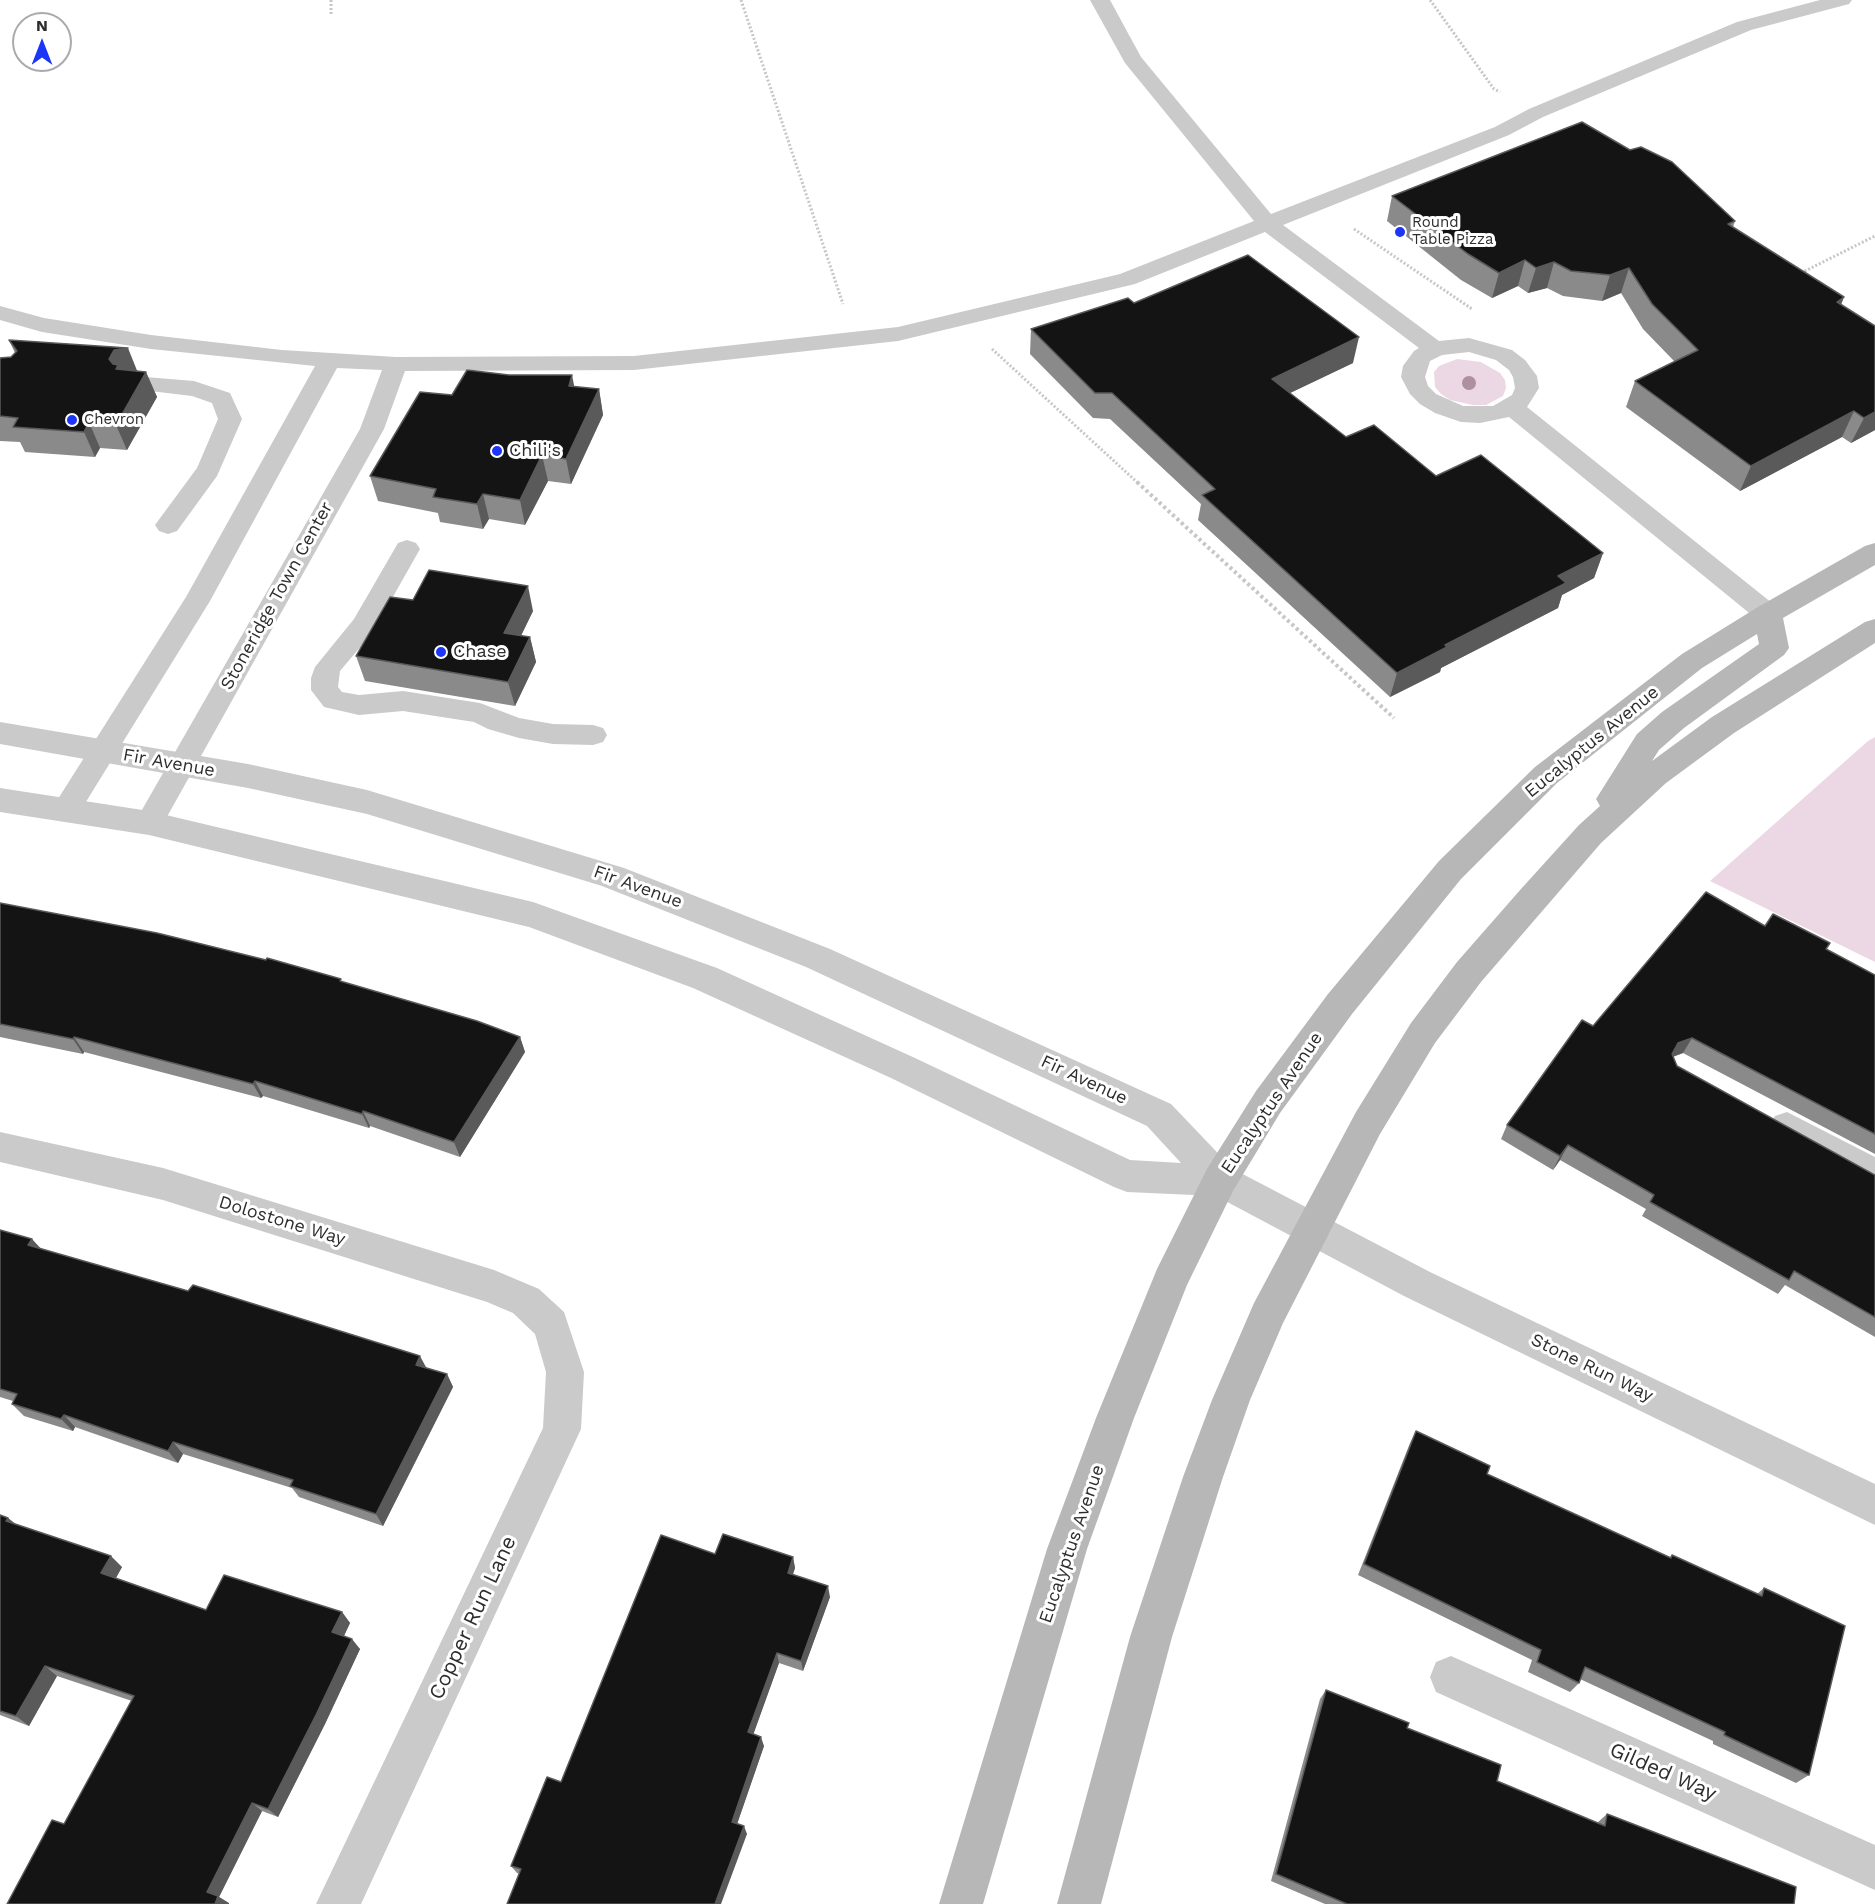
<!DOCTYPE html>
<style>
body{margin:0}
#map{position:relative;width:1875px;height:1904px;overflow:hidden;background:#fff;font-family:"Work Sans",sans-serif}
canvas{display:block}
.north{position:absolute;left:12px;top:12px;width:60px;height:60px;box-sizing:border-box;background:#fff;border:2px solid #ababab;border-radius:50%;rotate:0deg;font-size:16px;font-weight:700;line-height:24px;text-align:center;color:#2d2d2d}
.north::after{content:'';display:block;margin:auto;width:21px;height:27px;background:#1c36f7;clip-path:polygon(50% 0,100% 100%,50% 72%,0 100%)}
</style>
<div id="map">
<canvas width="1875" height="1904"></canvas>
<div class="north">N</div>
</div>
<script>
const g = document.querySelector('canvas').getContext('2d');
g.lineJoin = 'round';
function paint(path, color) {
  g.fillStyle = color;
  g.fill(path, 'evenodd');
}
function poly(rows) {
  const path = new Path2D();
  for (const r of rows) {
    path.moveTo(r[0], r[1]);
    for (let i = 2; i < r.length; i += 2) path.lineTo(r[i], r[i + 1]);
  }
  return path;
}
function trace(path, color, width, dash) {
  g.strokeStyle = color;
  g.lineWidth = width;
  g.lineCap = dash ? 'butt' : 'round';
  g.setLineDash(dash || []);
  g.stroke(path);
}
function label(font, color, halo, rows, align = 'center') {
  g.font = font + ' "Work Sans",sans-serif';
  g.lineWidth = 6;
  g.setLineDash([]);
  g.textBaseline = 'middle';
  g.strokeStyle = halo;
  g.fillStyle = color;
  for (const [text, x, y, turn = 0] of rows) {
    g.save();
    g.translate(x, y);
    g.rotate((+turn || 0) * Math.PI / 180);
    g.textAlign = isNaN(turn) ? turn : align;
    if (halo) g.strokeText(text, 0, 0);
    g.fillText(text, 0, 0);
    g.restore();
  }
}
const green = poly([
 [1457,359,1481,362,1500,373,1505,380,1506,388,1503,396,1486,405,1473,405,1450,400,1441,394,1435,387,1434,372,1439,366],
 [1875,737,1875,962,1710,881,1868,741]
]);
const pathFar1 = poly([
 [331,0,331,14],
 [741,0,843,304],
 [1430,0,1494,89,1500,92],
 [1354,229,1472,309],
 [1801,273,1875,236],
 [992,349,1139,484]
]);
const path = poly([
 [1137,482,1394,718]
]);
const service = poly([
 [1090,0,1110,0,1141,57,1271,214,1495,127,1529,109,1737,22,1820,0,1852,0,1849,4,1751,30,1543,117,1509,135,1283,225,1439,341,1469,338,1512,350,1525,360,1537,376,1539,388,1527,407,1777,607,1781,614,1777,621,1768,623,1759,621,1509,417,1480,423,1461,422,1435,413,1420,404,1410,394,1401,377,1403,366,1414,351,1419,348,1265,232,1135,284,898,341,634,370,405,371,384,429,159,831,149,834,139,831,135,823,139,815,360,429,382,370,337,368,210,601,76,818,66,821,56,818,52,810,56,802,186,597,315,366,151,349,42,332,0,320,0,306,44,318,151,335,282,350,396,357,634,356,898,327,1120,274,1254,221,1125,63,1090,0],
 [1469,352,1496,360,1509,370,1513,377,1515,388,1512,395,1493,406,1463,406,1436,394,1428,386,1425,377,1430,361,1442,355,1469,352],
 [133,376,194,381,230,393,242,419,217,476,177,531,168,534,159,531,155,525,197,468,218,419,212,403,192,396,125,388,121,383,125,378,133,376],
 [407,540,416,543,420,549,373,632,340,671,338,687,342,692,359,695,403,691,480,703,519,718,553,724,593,725,603,728,607,735,603,742,593,745,553,744,519,738,488,729,474,722,403,711,359,715,324,707,311,690,311,678,315,667,354,619,398,543,407,540]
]);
const minor = poly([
 [0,722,248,764,367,790,624,868,830,949,1171,1104,1233,1169,1430,1272,1875,1484,1875,1525,1404,1296,1216,1196,1127,1192,1114,1187,891,1078,693,988,529,927,149,835,0,812,0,788,149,811,533,902,717,968,915,1058,1130,1160,1181,1163,1147,1126,806,967,602,886,367,814,248,788,0,744,0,722],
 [1787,1112,1875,1157,1875,1191,1862,1186,1775,1138,1769,1127,1775,1116,1787,1112],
 [0,1132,163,1168,494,1270,539,1289,564,1312,584,1372,581,1429,361,1904,316,1904,543,1428,546,1372,535,1334,513,1313,487,1302,163,1200,0,1162,0,1132],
 [1451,1656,1875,1845,1875,1890,1436,1692,1430,1677,1436,1662,1451,1656]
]);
const secondary = poly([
 [1875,543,1875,565,1783,618,1789,648,1784,655,1684,728,1659,750,1652,761,1712,717,1865,622,1875,619,1875,643,1734,733,1666,783,1601,843,1481,982,1435,1043,1380,1134,1283,1323,1250,1400,1223,1477,1172,1637,1101,1904,1057,1904,1130,1637,1183,1477,1212,1400,1254,1303,1356,1112,1411,1023,1457,962,1521,889,1579,825,1600,806,1596,799,1637,734,1662,712,1759,644,1757,634,1702,668,1557,783,1461,879,1352,1014,1280,1113,1233,1191,1187,1285,1134,1418,1087,1549,983,1904,939,1904,1047,1549,1096,1418,1157,1269,1207,1169,1256,1091,1328,994,1439,861,1535,767,1682,654,1758,607,1865,546,1875,543]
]);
const trees = [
 [1469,383]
];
const wall = poly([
 [1392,196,1735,221,1733,227,1844,297,1841,305,1875,430,1851,443,1842,437,1740,491,1626,407,1635,381,1675,362,1643,329,1621,293,1602,301,1563,296,1547,288,1528,293,1518,286,1492,298,1461,280,1387,221],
 [1031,329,1353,363,1290,393,1346,437,1436,476,1603,553,1594,578,1562,595,1558,608,1441,668,1440,672,1390,697,1198,520,1201,504,1110,419,1093,418,1030,354],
 [9,340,138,371,146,372,157,397,127,450,100,448,95,457,25,452,20,442,0,441,0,358,11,357,15,353],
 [574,387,599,389,603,415,571,484,548,481,525,525,489,519,483,529,440,522,438,513,378,501,370,476,452,395],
 [413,600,533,611,521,636,530,637,536,662,515,706,365,681,356,656],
 [0,903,342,982,520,1037,525,1052,460,1157,370,1126,369,1128,263,1096,261,1098,84,1052,83,1054,0,1037],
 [1765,926,1826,949,1875,975,1875,1154,1683,1053,1673,1057,1677,1066,1875,1175,1875,1337,1785,1285,1778,1294,1642,1216,1646,1209,1560,1160,1553,1170,1501,1139,1507,1125,1593,1026],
 [0,1230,41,1249,447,1374,453,1387,383,1526,299,1497,292,1488,183,1454,178,1463,75,1427,73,1431,24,1416,12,1404,13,1401,0,1397],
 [1416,1431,1487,1474,1669,1558,1672,1555,1757,1594,1764,1588,1809,1775,1796,1783,1713,1744,1713,1741,1580,1679,1579,1683,1570,1692,1528,1672,1532,1660,1358,1575,1410,1443],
 [0,1515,8,1518,16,1524,122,1567,116,1578,206,1610,342,1612,350,1623,344,1636,360,1649,325,1724,278,1817,262,1811,219,1897,229,1903,64,1824,132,1701,57,1676,29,1726,0,1715],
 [715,1554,793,1557,795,1568,793,1574,830,1597,803,1671,779,1663,753,1734,764,1746,737,1824,747,1834,520,1874,517,1873,511,1866,561,1782],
 [1326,1690,1407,1728,1497,1781,1597,1823,1607,1814,1794,1904,1325,1904,1271,1881,1320,1699]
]);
const shadedWall = poly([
 [1525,260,1518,286,1492,298,1499,273],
 [1554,262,1547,288,1528,293,1536,268],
 [1629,268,1621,293,1602,301,1610,275],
 [1844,297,1833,323,1837,302],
 [1359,337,1353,363,1267,404,1272,379],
 [128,348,138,373,127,394,109,359,114,350],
 [146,372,157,397,127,450,116,425],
 [572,375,577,400,569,386],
 [599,389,603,415,571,484,566,459],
 [1854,411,1842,437,1740,491,1751,466],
 [1875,412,1875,430,1851,443,1864,418],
 [89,422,100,448,95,457,84,432],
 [542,455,548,481,525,525,520,500],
 [483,494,489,519,483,529,477,504],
 [1603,553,1594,578,1562,595,1558,608,1441,668,1440,672,1390,697,1397,673,1558,576],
 [528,586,533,611,510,658,504,633],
 [530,637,536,662,515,706,508,682],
 [74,1037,84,1052,83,1054,73,1039],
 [520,1037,525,1052,460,1157,454,1142],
 [1692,1038,1683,1053,1669,1058,1678,1043],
 [255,1081,263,1096,261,1098,253,1084],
 [363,1111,370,1126,369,1128,362,1114],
 [1568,1145,1560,1160,1553,1170,1560,1156],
 [32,1239,44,1252,28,1245],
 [420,1356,427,1369,416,1365],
 [447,1374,453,1387,383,1526,376,1514],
 [64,1415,75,1427,73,1431,61,1419],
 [173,1442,183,1454,178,1463,168,1451],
 [8,1518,21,1529,6,1521],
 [111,1556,122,1567,113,1583,101,1573],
 [793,1557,795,1568,790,1583,788,1573],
 [828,1586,830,1597,803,1671,801,1661],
 [342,1612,350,1623,341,1642,332,1632],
 [352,1639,360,1649,325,1724,278,1817,268,1809],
 [777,1653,779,1663,751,1741,748,1732],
 [45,1666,57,1676,29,1726,16,1716],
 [761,1737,764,1746,735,1830,732,1822],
 [252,1803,262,1811,219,1897,229,1903,229,1904,215,1904,207,1892],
 [744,1826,747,1834,721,1904,715,1904]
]);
const building = poly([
 [1582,122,1630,150,1641,147,1672,162,1735,221,1728,224,1844,297,1837,302,1875,326,1875,412,1864,418,1854,411,1751,466,1635,381,1698,350,1652,304,1629,268,1610,275,1571,271,1554,262,1536,268,1525,260,1499,273,1468,254,1392,196,1582,122],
 [1248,255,1359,337,1272,379,1346,437,1374,425,1436,476,1481,455,1603,553,1558,576,1566,583,1445,645,1447,647,1397,673,1202,495,1215,489,1112,393,1095,393,1031,329,1128,298,1134,303,1248,255],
 [9,340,128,348,114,350,109,359,113,364,118,365,116,369,146,372,116,425,89,422,84,432,13,427,18,418,0,416,0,358,11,357,17,351,9,340],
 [467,370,509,375,572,375,569,386,599,389,566,459,542,455,520,500,483,494,477,504,433,497,436,489,370,476,420,392,452,395,467,370],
 [429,570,528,586,504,633,530,637,508,682,356,656,390,597,413,600,429,570],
 [1706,892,1765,926,1773,914,1830,943,1826,949,1875,975,1875,1134,1692,1038,1678,1043,1672,1054,1677,1066,1875,1175,1875,1317,1794,1271,1789,1280,1650,1202,1654,1195,1568,1145,1560,1156,1507,1125,1582,1020,1593,1026,1706,892],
 [0,903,157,933,266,960,267,958,341,979,340,981,477,1021,520,1037,454,1142,363,1111,362,1114,255,1081,253,1084,74,1037,73,1039,0,1024,0,903],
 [0,1230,32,1239,28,1245,188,1291,193,1285,420,1356,416,1365,447,1374,376,1514,290,1486,293,1480,173,1442,168,1451,64,1415,61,1419,12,1404,17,1394,0,1389,0,1230],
 [1416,1431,1490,1466,1487,1474,1671,1558,1672,1555,1762,1596,1764,1588,1845,1626,1809,1775,1724,1735,1725,1732,1585,1667,1579,1683,1537,1662,1541,1650,1364,1564,1416,1431],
 [0,1515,8,1518,6,1521,111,1556,101,1573,206,1610,224,1575,342,1612,332,1632,352,1639,316,1715,268,1809,252,1803,207,1892,218,1896,215,1904,7,1904,52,1820,64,1824,134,1696,45,1666,16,1716,0,1711,0,1515],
 [723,1534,793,1557,788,1573,828,1586,801,1661,777,1653,748,1732,761,1737,732,1822,744,1826,715,1904,507,1904,521,1869,511,1866,547,1777,561,1782,661,1535,715,1554,723,1534],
 [1326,1690,1409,1723,1407,1728,1501,1765,1497,1781,1605,1826,1607,1814,1796,1887,1794,1904,1347,1904,1276,1874,1326,1690]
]);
const markers = [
 [1400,232,6,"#1c36f7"],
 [72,420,6,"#1c36f7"],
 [497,451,6,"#1c36f7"],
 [441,652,6,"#1c36f7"]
];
const farPoinames = [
 ["Round",1412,223],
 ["Table Pizza",1412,240],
 ["Chevron",84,420]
];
const poiNames = [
 ["Chili's",509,451],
 ["Chase",453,652]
];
const streetNames = [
 ["Stoneridge Town Center",277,596,-61],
 ["Eucalyptus Avenue",1592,742,-39],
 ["Fir Avenue",169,763,10],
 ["Fir Avenue",638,887,20],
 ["Fir Avenue",1084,1080,25],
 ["Eucalyptus Avenue",1272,1103,-56],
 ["Dolostone Way",282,1221,17],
 ["Stone Run Way",1592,1368,26],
 ["Eucalyptus Avenue",1072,1544,-71]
];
const nearStreetnames = [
 ["Copper Run Lane",473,1618,-65],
 ["Gilded Way",1663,1772,24]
];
paint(green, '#ecd8e4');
trace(pathFar1, '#c7c7c7', 3, [2, 2]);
trace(path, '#c7c7c7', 4, [3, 3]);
paint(service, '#cacaca');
paint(minor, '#cacaca');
paint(secondary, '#b7b7b7');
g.fillStyle = '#ae90a0';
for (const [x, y] of trees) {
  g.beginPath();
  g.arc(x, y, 7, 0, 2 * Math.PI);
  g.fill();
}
paint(wall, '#8a8a8a');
paint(shadedWall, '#5a5a5a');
paint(building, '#141414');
trace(building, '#5a5a5a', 1.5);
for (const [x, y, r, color] of markers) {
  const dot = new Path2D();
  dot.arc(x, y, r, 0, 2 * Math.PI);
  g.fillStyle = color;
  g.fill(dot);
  trace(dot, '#fff', 2);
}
label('15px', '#2d2d2d', '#fff', farPoinames, 'left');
label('18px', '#2d2d2d', '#fff', poiNames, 'left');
label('18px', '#2d2d2d', '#fff', streetNames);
label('21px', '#2d2d2d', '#fff', nearStreetnames);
</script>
